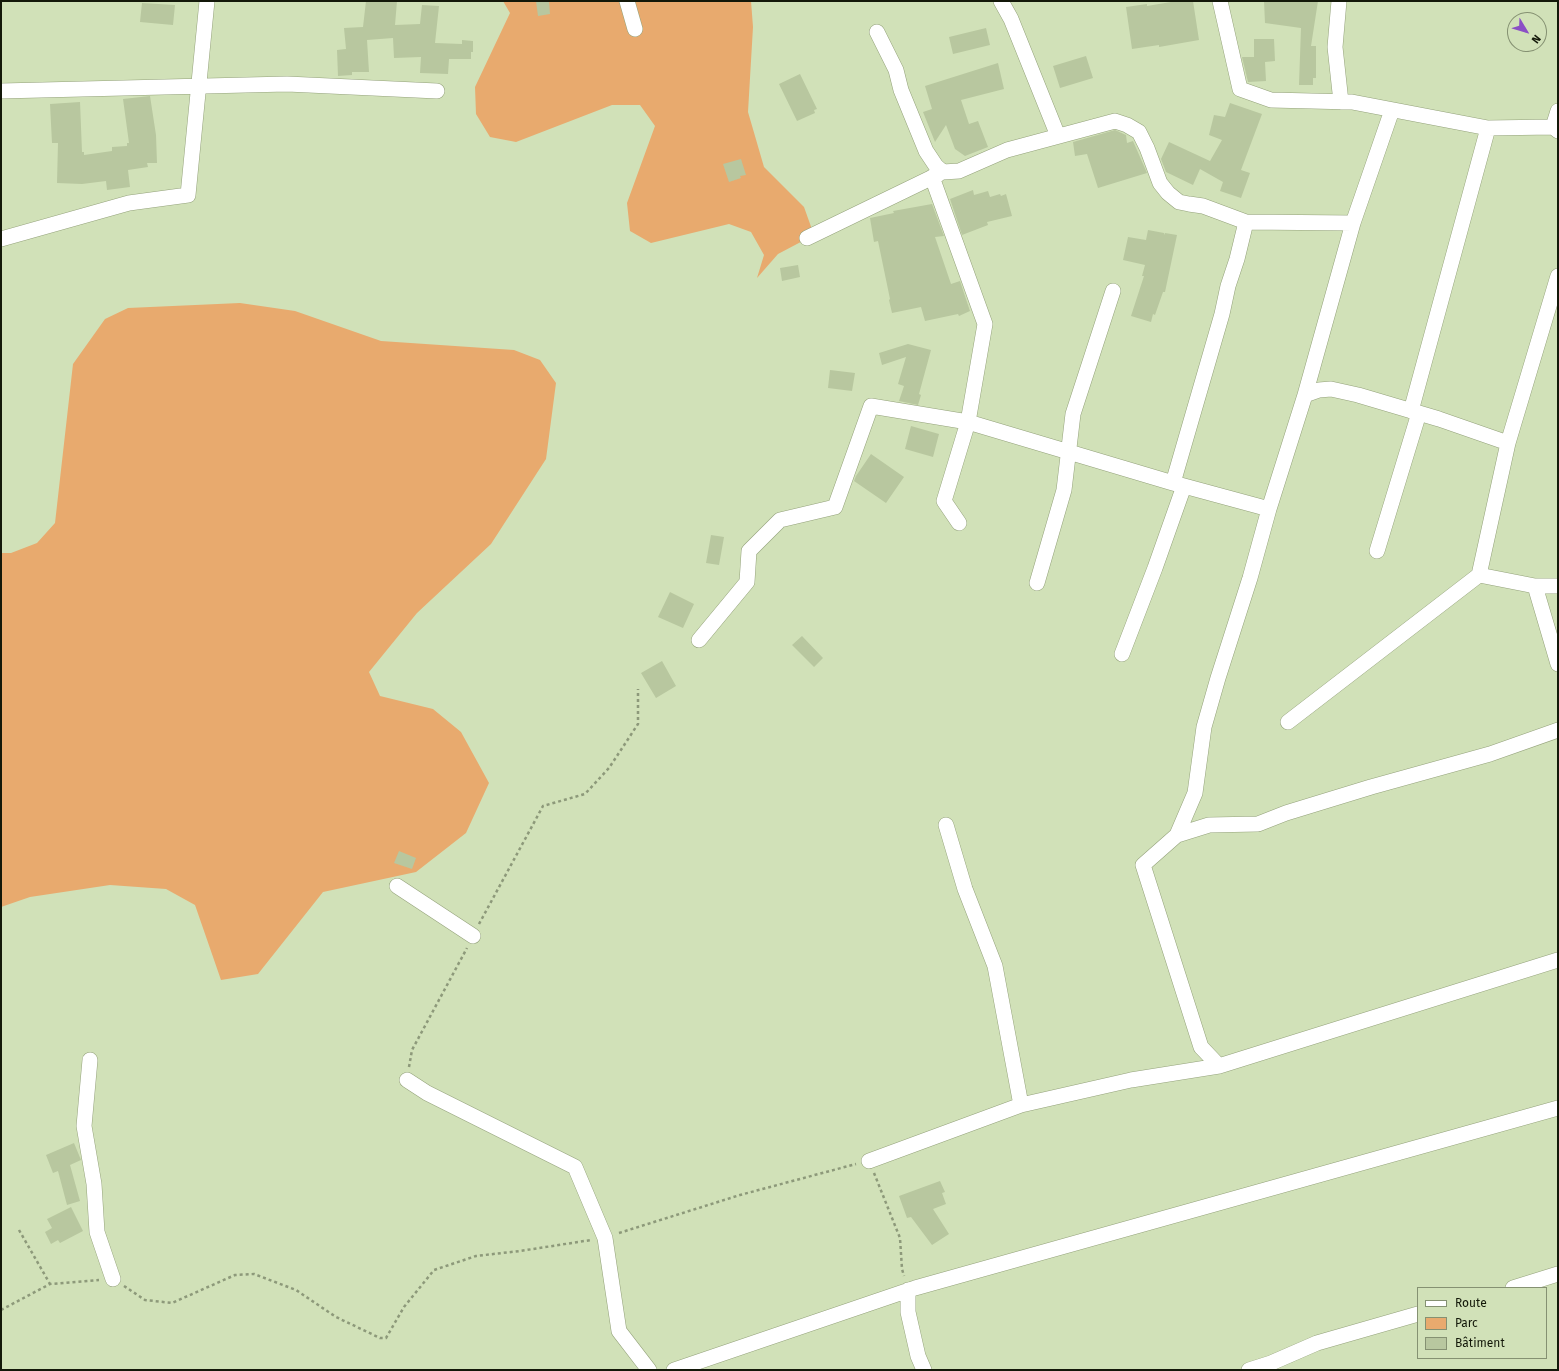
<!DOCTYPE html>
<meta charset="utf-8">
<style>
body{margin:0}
#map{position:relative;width:1559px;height:1371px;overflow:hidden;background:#d1e1b8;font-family:"Fira Sans",sans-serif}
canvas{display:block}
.frame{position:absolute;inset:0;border:2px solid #131809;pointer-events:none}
.legend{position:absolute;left:1417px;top:1287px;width:130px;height:72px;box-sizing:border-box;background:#d1e1b8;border:1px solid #859172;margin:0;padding:5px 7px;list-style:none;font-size:12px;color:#131809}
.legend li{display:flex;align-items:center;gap:8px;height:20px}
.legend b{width:20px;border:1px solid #859172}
.north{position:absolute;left:1507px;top:12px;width:40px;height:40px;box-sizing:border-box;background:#d1e1b8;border:1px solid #859172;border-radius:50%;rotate:128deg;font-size:11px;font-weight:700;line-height:16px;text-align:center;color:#131809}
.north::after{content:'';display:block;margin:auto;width:14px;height:18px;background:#8b4fc5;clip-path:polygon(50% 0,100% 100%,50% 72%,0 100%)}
</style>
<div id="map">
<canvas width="1559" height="1371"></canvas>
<div class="frame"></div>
<ul class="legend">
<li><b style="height:5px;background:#fff"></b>Route</li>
<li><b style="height:11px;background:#e8aa6e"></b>Parc</li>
<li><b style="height:11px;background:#b8c79f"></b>Bâtiment</li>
</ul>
<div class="north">N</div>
</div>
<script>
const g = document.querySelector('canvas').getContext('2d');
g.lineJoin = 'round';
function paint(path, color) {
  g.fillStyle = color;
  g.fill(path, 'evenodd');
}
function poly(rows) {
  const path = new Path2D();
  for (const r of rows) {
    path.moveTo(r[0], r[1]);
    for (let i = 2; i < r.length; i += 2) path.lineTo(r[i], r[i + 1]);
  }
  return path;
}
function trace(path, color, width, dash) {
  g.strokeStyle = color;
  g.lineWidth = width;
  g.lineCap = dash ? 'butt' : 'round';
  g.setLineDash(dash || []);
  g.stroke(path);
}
const green = poly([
 [503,1,751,1,753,27,748,112,764,167,804,207,814,235,778,254,757,278,764,255,751,232,729,224,651,243,630,231,627,203,655,126,640,105,612,105,516,142,490,137,476,114,475,87,510,13],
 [240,303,295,311,381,341,514,350,540,360,556,383,546,459,491,544,417,613,369,672,380,696,433,709,461,732,489,783,466,833,416,872,323,892,258,974,221,980,195,905,166,889,110,885,30,897,1,907,1,553,11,553,37,543,55,523,73,364,105,319,128,308]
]);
const building = poly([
 [366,1,397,1,395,25,420,24,422,5,439,6,435,43,462,44,462,40,473,41,473,52,471,52,471,59,449,59,448,74,420,73,421,57,394,58,393,38,367,40,369,72,352,72,352,75,338,76,337,50,346,49,344,28,363,27],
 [536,1,549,1,550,14,538,16],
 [1177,1,1193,1,1199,40,1159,47,1159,45,1132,49,1126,7,1147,4,1147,6],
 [1264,1,1318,1,1311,46,1316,46,1316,78,1313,78,1313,85,1299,85,1301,28,1265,23],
 [142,3,175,5,173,25,140,22],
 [986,28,990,45,953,54,949,37],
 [1254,39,1274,39,1275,61,1265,62,1266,81,1248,82,1242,57,1254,57],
 [1086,56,1093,78,1060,88,1053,66],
 [998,63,1004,89,961,100,969,124,978,121,988,147,965,156,955,149,946,125,935,142,923,112,932,109,925,86],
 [800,74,817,109,814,110,815,113,797,121,779,84],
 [150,96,156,135,157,163,147,163,148,167,128,170,130,187,107,190,106,181,82,184,57,183,58,143,52,143,50,104,80,102,82,152,84,152,84,155,112,151,112,147,127,146,127,143,129,143,123,99],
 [1230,103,1262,114,1241,170,1250,173,1241,198,1220,191,1223,182,1200,169,1193,185,1166,172,1161,159,1169,142,1210,161,1222,140,1209,135,1214,115,1225,117],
 [1115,130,1126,135,1127,143,1133,141,1147,173,1098,188,1087,154,1075,156,1073,142],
 [741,159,746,175,740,176,741,178,729,182,723,164],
 [973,190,974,195,988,191,990,197,1000,194,1001,196,1006,194,1012,216,987,222,988,225,962,235,950,199],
 [932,204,944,236,935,237,951,284,960,281,970,311,959,316,958,314,925,321,921,307,892,313,889,300,890,299,878,241,874,242,870,218,894,213,893,211],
 [1148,230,1164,233,1164,235,1165,233,1177,235,1165,292,1163,292,1155,315,1153,314,1151,322,1131,316,1144,276,1142,276,1145,265,1123,260,1128,237,1146,240],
 [798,265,800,277,782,281,780,268],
 [908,344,931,350,919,394,921,395,918,405,899,401,904,386,898,384,906,357,882,365,879,353],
 [830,370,855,373,852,391,828,388],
 [911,426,939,434,933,457,905,449],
 [871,454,904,477,886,503,854,481,856,476],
 [711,535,724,537,719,565,706,563],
 [670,592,694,604,683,628,658,617],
 [802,636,823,658,814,667,792,645],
 [662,661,676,686,656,698,641,673],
 [399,851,416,858,412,869,394,863],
 [74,1143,81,1160,70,1165,80,1201,67,1205,58,1171,53,1173,46,1155],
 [940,1181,945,1192,942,1193,946,1204,933,1209,949,1234,932,1245,911,1217,907,1218,899,1196],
 [71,1207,83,1231,60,1243,58,1240,51,1244,45,1232,52,1228,47,1219]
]);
const path = poly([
 [479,924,543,806,585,794,609,768,638,724,638,689],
 [409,1067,412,1050,467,948],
 [874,1173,900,1238,902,1269,904,1276],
 [19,1230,50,1284],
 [619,1233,740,1195,856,1164],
 [124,1286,145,1300,172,1303,235,1275,254,1274,296,1290,336,1317,380,1338,386,1338,404,1307,434,1270,476,1256,520,1251,591,1240],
 [1,1310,50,1284,99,1280]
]);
const minor = poly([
 [627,1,635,29],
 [1001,1,1011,19,1058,136],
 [1220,1,1240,89,1271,100,1352,102,1488,128,1553,127],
 [1339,1,1335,47,1341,102],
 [877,32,896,70,901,90,926,151,936,166,943,172,959,171,1007,150,1115,121,1127,125,1139,132,1147,148,1160,183,1168,193,1179,202,1189,204,1203,206,1246,222,1353,223],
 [1,91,287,84,437,91],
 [1558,111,1553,127,1558,131],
 [932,177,985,324,968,422,944,501,959,523],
 [807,238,939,174],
 [1,239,129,203,188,195,207,1],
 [1305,395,1319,390,1331,389,1358,395,1439,419,1508,443],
 [1411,411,1488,128],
 [1173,483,1222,314,1228,286,1237,259,1246,222],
 [1377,551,1419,413],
 [1479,575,1535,586,1558,586],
 [1037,583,1064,490,1073,414,1113,291],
 [1535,586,1558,664],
 [699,640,747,582,749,551,780,520,835,507,871,406,968,422,1173,483,1269,509],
 [1122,654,1155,568,1184,486],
 [1288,722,1479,575,1508,443,1558,276],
 [946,825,965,889,995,966,1021,1105],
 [1177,835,1195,793,1204,727,1218,678,1250,578,1269,509,1305,395,1353,223,1392,110],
 [397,886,473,936],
 [90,1060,84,1126,94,1184,97,1232,113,1279],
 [1219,1066,1201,1047,1143,865,1177,835,1209,825,1258,824,1286,813,1371,787,1490,754,1558,730],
 [407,1080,427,1093,575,1167,605,1238,619,1331,649,1370],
 [869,1161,1021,1105,1131,1080,1219,1066,1558,960],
 [1513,1288,1558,1274],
 [908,1290,908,1312,918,1356,924,1370],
 [674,1370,915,1288,1558,1108],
 [1249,1370,1271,1363,1317,1343,1418,1314]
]);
paint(green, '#e8aa6e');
paint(building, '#b8c79f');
trace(minor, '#94a27b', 16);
trace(path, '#8d997a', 2.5, [3, 3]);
trace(minor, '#fff', 15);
</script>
